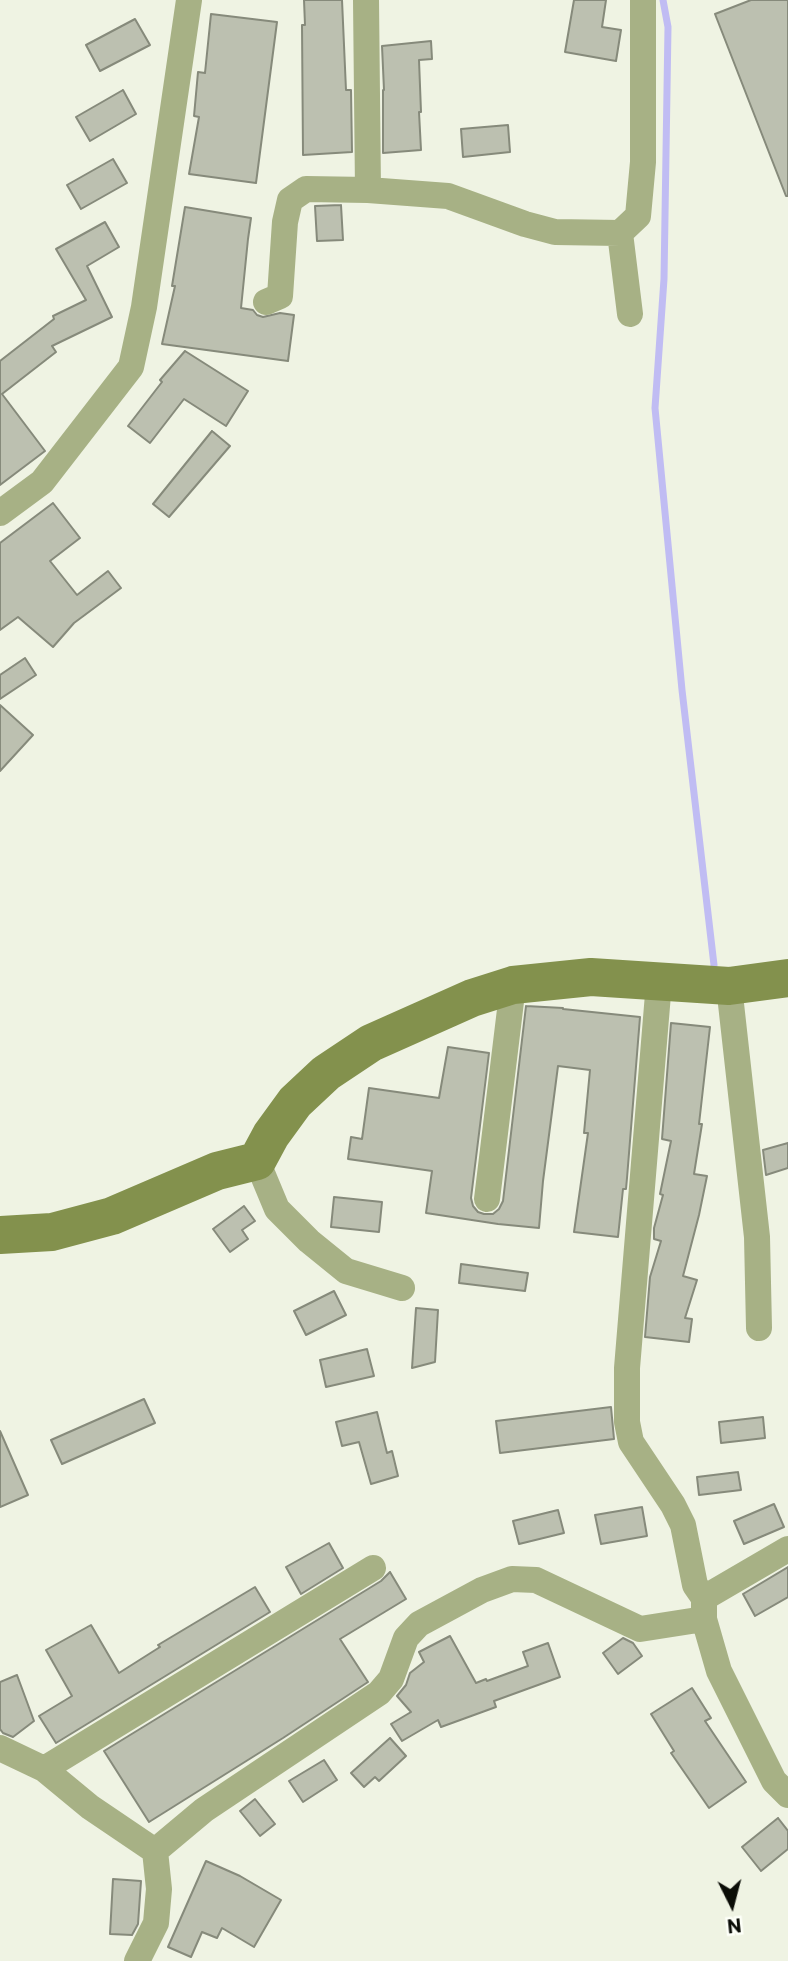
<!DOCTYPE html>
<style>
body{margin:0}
#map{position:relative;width:788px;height:1961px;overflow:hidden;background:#eff3e3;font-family:Commissioner,sans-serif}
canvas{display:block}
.north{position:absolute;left:697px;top:1870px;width:70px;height:70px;-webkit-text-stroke:5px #fdfff8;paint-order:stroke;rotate:174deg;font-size:19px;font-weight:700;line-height:28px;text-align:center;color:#0b0d07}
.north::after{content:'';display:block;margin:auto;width:24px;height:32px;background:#0b0d07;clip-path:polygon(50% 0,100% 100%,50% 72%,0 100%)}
</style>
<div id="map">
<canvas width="788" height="1961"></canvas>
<div class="north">N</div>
</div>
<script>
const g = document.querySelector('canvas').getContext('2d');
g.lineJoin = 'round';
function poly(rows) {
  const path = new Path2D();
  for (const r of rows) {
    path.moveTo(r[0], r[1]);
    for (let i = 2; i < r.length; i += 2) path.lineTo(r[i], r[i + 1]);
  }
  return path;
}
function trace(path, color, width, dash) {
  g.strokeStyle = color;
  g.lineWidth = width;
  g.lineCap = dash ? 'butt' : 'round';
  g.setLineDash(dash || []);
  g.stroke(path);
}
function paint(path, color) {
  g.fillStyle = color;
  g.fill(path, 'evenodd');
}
const stream = poly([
 [663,0,668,27,664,279,655,408,682,690,714,965]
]);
const building = poly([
 [304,0,342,0,346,90,351,90,352,152,303,155,302,25,305,25,304,0],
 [574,0,606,0,602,27,621,30,616,61,565,52,574,0],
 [751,0,788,0,788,196,786,196,715,14,751,0],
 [211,14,277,22,256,183,189,174,199,117,194,116,198,72,205,73,211,14],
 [135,19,150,45,100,71,86,45,135,19],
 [431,41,432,59,419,60,421,112,419,112,421,150,383,153,383,90,384,90,382,46,431,41],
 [123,90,136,114,90,141,76,117,123,90],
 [508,125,510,152,463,157,461,129,508,125],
 [113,159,127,183,81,209,67,185,113,159],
 [341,205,343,240,317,241,315,206,341,205],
 [185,207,251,218,248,239,241,308,253,310,257,315,263,317,280,313,294,315,288,361,162,344,175,286,172,286,185,207],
 [105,222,119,247,87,266,112,317,52,346,56,352,2,394,45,451,0,485,0,361,54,319,53,316,86,300,56,249,105,222],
 [185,351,248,391,226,426,184,399,150,443,128,426,162,382,160,380,185,351],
 [212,431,230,446,169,517,153,504,212,431],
 [53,503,80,538,50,561,77,595,108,571,121,588,74,623,53,647,18,617,0,630,0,543,53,503],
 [25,658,36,675,0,699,0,675,25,658],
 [0,705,33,735,0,771,0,705],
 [526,1006,563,1008,563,1009,640,1017,627,1178,626,1189,623,1189,618,1237,574,1232,588,1133,584,1133,590,1070,558,1066,543,1181,539,1228,498,1224,426,1213,432,1171,348,1159,351,1137,362,1139,369,1088,439,1098,448,1047,489,1053,471,1198,473,1206,478,1212,484,1214,493,1214,499,1209,503,1201,526,1006],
 [671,1023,710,1027,699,1124,702,1124,694,1174,707,1176,699,1215,683,1276,697,1280,685,1318,692,1319,689,1342,645,1337,650,1277,661,1241,654,1239,654,1228,663,1195,660,1194,671,1141,662,1139,671,1023],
 [788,1143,788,1168,766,1175,763,1150,788,1143],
 [334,1197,382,1202,379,1232,331,1227,334,1197],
 [244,1206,255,1221,242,1230,248,1239,230,1252,213,1229,244,1206],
 [461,1264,528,1273,525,1291,459,1283,461,1264],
 [334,1291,346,1315,306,1335,294,1311,334,1291],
 [416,1308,438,1310,435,1362,412,1368,416,1308],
 [367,1349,374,1376,326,1387,320,1360,367,1349],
 [144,1399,155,1423,62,1464,51,1440,144,1399],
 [611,1407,614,1439,500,1453,496,1421,611,1407],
 [377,1412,387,1453,392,1451,398,1476,371,1484,359,1442,342,1446,336,1422,377,1412],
 [763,1417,765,1438,721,1443,719,1422,763,1417],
 [0,1431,28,1495,0,1507,0,1431],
 [738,1472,741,1490,699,1495,697,1477,738,1472],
 [774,1504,784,1527,744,1544,734,1521,774,1504],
 [642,1507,647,1536,601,1544,595,1515,642,1507],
 [558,1510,564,1533,519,1544,513,1521,558,1510],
 [329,1543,343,1568,301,1594,286,1567,329,1543],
 [788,1567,788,1597,755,1616,743,1594,788,1567],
 [390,1572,406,1599,340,1639,368,1682,283,1738,149,1822,104,1751,381,1581,390,1572],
 [255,1587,270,1612,56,1743,39,1716,72,1696,46,1650,91,1625,119,1673,160,1647,158,1645,255,1587],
 [450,1636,476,1683,486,1679,487,1681,528,1666,523,1652,548,1643,560,1677,494,1701,496,1707,441,1727,438,1720,402,1741,391,1724,411,1712,397,1696,406,1685,410,1673,424,1662,419,1652,450,1636],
 [623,1638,633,1643,642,1656,618,1674,603,1653,623,1638],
 [17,1675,34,1721,13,1737,3,1733,0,1729,0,1682,17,1675],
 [692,1688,711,1718,705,1721,746,1782,709,1808,671,1753,674,1751,651,1714,692,1688],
 [390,1738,406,1756,379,1781,375,1777,364,1787,351,1773,390,1738],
 [324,1760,337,1780,303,1802,289,1781,324,1760],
 [255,1799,275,1824,260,1836,240,1811,255,1799],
 [778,1818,788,1831,788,1849,761,1871,742,1847,778,1818],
 [206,1861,240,1876,281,1900,254,1947,222,1928,217,1938,202,1932,191,1957,168,1947,206,1861],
 [113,1879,141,1881,138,1924,132,1935,110,1934,113,1879]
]);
const street = poly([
 [366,0,368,190],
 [266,302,280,296,285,222,290,200,306,189,368,190,448,196,525,224,555,232,620,233],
 [630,314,620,233,638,216,643,162,643,0],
 [0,513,42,482,131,367,144,307,189,0],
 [659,982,627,1368,627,1422,631,1442,673,1505,683,1525,695,1585,704,1598,704,1619,719,1671,774,1781,788,1795],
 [729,986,757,1237,759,1328],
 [257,1161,277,1209,309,1241,346,1271,402,1288],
 [487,1199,513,985],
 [704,1598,788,1549],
 [0,1748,44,1769,90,1807,155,1851,204,1810,379,1693,391,1679,406,1638,419,1624,482,1590,512,1579,536,1580,640,1629,704,1619],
 [44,1769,373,1568],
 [137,1961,156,1923,159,1889,155,1851]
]);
const secondary = poly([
 [0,1235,52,1232,112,1216,217,1171,257,1161,271,1135,295,1102,326,1073,371,1043,472,998,513,985,591,977,729,986,788,978]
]);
trace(stream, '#c0bcf3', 7);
paint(building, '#bcc0b0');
trace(building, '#868a7b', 2);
trace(street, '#a7b185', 26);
trace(secondary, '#83914d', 38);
</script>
